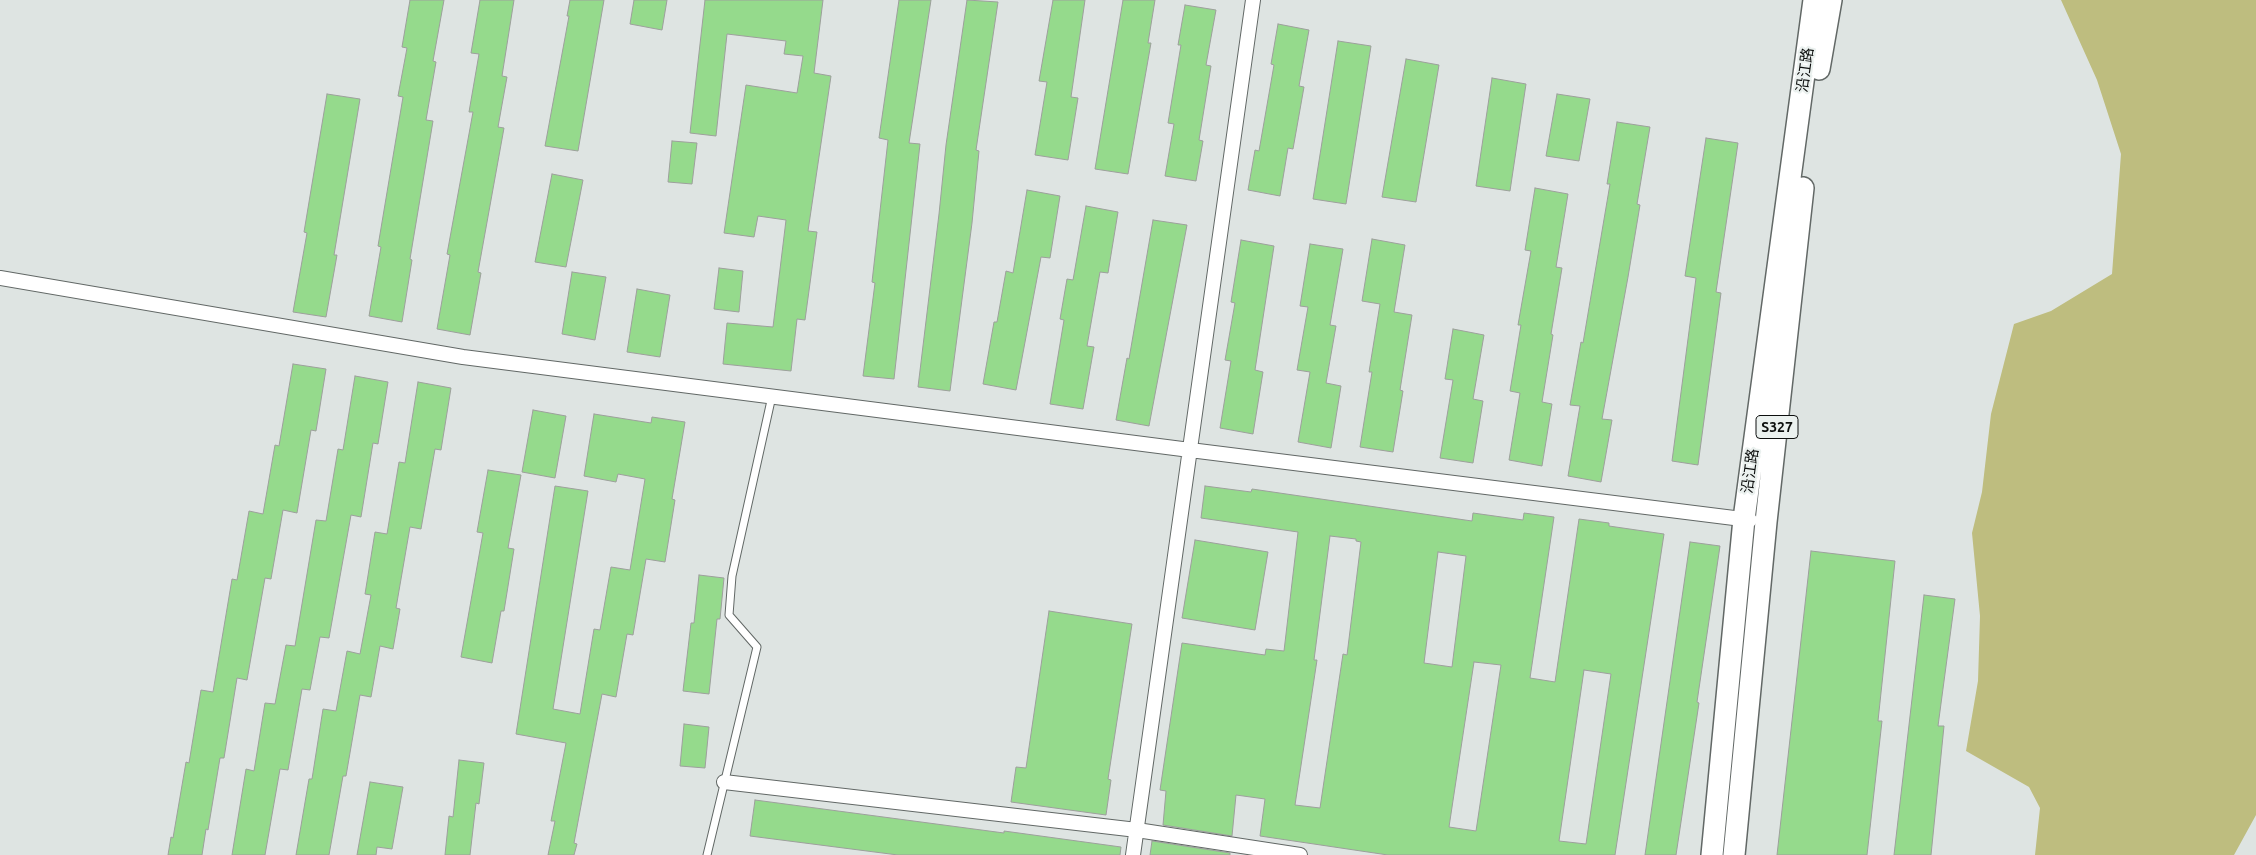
<!DOCTYPE html>
<meta charset="utf-8">
<style>
body{margin:0}
canvas{display:block;background:#dee4e2}
</style>
<canvas width="2256" height="855"></canvas>
<script>
const g = document.querySelector('canvas').getContext('2d');
g.lineJoin = 'round';
function paint(path, color) {
  g.fillStyle = color;
  g.fill(path, 'evenodd');
}
function poly(rows) {
  const path = new Path2D();
  for (const r of rows) {
    path.moveTo(r[0], r[1]);
    for (let i = 2; i < r.length; i += 2) path.lineTo(r[i], r[i + 1]);
  }
  return path;
}
function trace(path, color, width, dash) {
  g.strokeStyle = color;
  g.lineWidth = width;
  g.lineCap = dash ? 'butt' : 'round';
  g.setLineDash(dash || []);
  g.stroke(path);
}
function label(font, color, halo, rows, align = 'center') {
  g.font = font + ' Ubuntu,"Noto Sans SC",sans-serif';
  g.lineWidth = 4.5;
  g.setLineDash([]);
  g.textBaseline = 'middle';
  g.strokeStyle = halo;
  g.fillStyle = color;
  for (const [text, x, y, turn = 0] of rows) {
    g.save();
    g.translate(x, y);
    g.rotate((+turn || 0) * Math.PI / 180);
    g.textAlign = isNaN(turn) ? turn : align;
    if (halo) g.strokeText(text, 0, 0);
    g.fillText(text, 0, 0);
    g.restore();
  }
}
const green = poly([
 [2061,0,2256,0,2256,815,2234,855,2035,855,2040,808,2029,787,1966,751,1978,681,1980,616,1972,533,1982,492,1991,414,2014,324,2051,311,2112,274,2121,154,2097,80]
]);
const building = poly([
 [410,0,444,0,433,61,436,62,426,120,433,121,410,259,412,260,402,322,369,316,381,247,378,246,403,97,398,96,407,48,402,47,410,0],
 [480,0,514,0,502,76,507,77,498,127,504,128,478,272,481,273,470,335,437,329,450,255,447,254,473,112,469,112,479,54,471,53,480,0],
 [570,0,604,0,578,151,545,146,569,16,567,16,570,0],
 [634,0,667,0,662,30,630,24,634,0],
 [705,0,823,0,814,73,831,76,808,231,817,232,805,320,797,319,791,371,723,364,727,323,773,327,786,220,758,216,754,237,724,233,746,85,797,93,803,56,784,54,786,41,727,34,716,136,690,133,705,0],
 [899,0,931,0,909,143,920,144,894,379,863,376,875,283,872,282,888,140,879,138,899,0],
 [967,0,998,2,976,150,979,151,972,223,950,391,918,387,939,214,946,145,967,0],
 [1053,0,1085,0,1071,97,1078,98,1068,160,1035,155,1047,82,1039,81,1053,0],
 [1123,0,1155,0,1148,43,1151,43,1128,174,1095,169,1123,0],
 [1185,5,1216,10,1206,65,1211,66,1199,140,1203,141,1196,181,1165,176,1174,124,1168,123,1181,45,1178,45,1185,5],
 [1278,24,1309,30,1299,86,1304,87,1293,149,1288,148,1280,196,1248,190,1255,150,1259,151,1274,65,1271,64,1278,24],
 [1338,41,1371,46,1346,204,1313,199,1338,41],
 [1406,59,1439,65,1416,202,1382,197,1406,59],
 [1492,78,1526,84,1510,191,1476,186,1492,78],
 [327,94,360,99,334,255,337,255,326,317,293,312,307,233,304,232,327,94],
 [1557,94,1590,99,1579,161,1546,156,1557,94],
 [1617,122,1650,127,1637,204,1640,205,1628,277,1602,419,1612,420,1601,482,1568,476,1580,406,1570,405,1581,342,1583,343,1610,184,1607,184,1617,122],
 [1706,138,1738,143,1716,292,1721,293,1698,465,1672,461,1696,278,1685,276,1706,138],
 [672,141,697,143,692,184,668,182,672,141],
 [552,174,583,180,566,267,535,262,552,174],
 [1535,188,1568,194,1556,267,1562,268,1551,334,1553,335,1542,402,1552,404,1542,466,1509,460,1520,393,1510,391,1521,325,1518,325,1531,251,1525,250,1535,188],
 [1027,190,1060,196,1050,258,1041,257,1016,390,983,384,994,322,997,322,1006,271,1013,273,1027,190],
 [1086,206,1118,212,1108,273,1100,272,1087,346,1094,347,1083,409,1050,404,1064,320,1060,319,1067,279,1073,280,1086,206],
 [1153,220,1187,225,1149,426,1116,420,1127,358,1129,359,1153,220],
 [1372,239,1405,245,1394,312,1412,315,1400,390,1403,391,1393,452,1360,447,1372,372,1369,372,1380,304,1362,301,1372,239],
 [1241,240,1274,246,1255,370,1263,372,1253,434,1220,428,1231,361,1225,360,1235,303,1231,302,1241,240],
 [1310,244,1343,249,1330,325,1336,326,1326,383,1341,386,1331,448,1298,442,1310,372,1297,370,1308,307,1300,306,1310,244],
 [719,268,743,271,739,312,714,309,719,268],
 [572,272,606,277,595,340,562,334,572,272],
 [637,289,670,295,660,357,627,352,637,289],
 [1453,329,1484,335,1473,399,1483,401,1473,463,1440,458,1453,380,1445,379,1453,329],
 [293,364,326,369,316,431,311,430,297,513,283,510,271,579,265,578,247,680,237,678,224,758,220,758,208,830,206,829,202,855,168,855,171,837,173,838,186,762,189,763,201,690,213,692,232,579,237,580,249,511,263,514,275,445,279,446,293,364],
 [355,376,388,382,378,444,373,443,361,517,351,515,329,638,320,637,310,690,302,689,288,770,280,769,265,855,232,855,246,769,254,771,265,703,275,704,286,645,295,646,316,520,326,521,338,449,343,450,355,376],
 [418,382,451,388,441,450,435,449,421,529,410,527,396,608,400,609,393,649,380,646,371,697,360,695,346,776,343,776,329,855,296,855,309,779,312,779,323,709,336,711,347,651,360,654,371,595,365,594,375,532,387,534,399,462,405,463,418,382],
 [533,410,566,416,555,478,522,472,533,410],
 [594,414,651,423,652,417,685,422,672,499,675,500,665,562,646,559,633,635,627,634,616,697,602,694,574,843,577,844,574,855,548,855,555,821,551,821,566,743,516,734,555,486,588,491,553,709,580,714,594,629,600,630,611,567,630,570,645,479,618,474,616,482,584,476,594,414],
 [488,470,521,475,508,548,514,549,504,611,501,611,492,663,461,657,483,533,477,532,488,470],
 [1205,486,1251,492,1252,489,1472,521,1473,513,1523,520,1524,513,1554,517,1530,678,1555,682,1579,519,1609,523,1609,526,1664,534,1615,855,1388,855,1260,836,1265,799,1236,795,1232,836,1163,825,1166,791,1160,790,1182,643,1265,655,1266,649,1284,651,1298,532,1201,518,1205,486],
 [1330,536,1356,539,1356,541,1361,542,1347,655,1343,654,1320,808,1295,805,1317,660,1314,660,1330,536],
 [1438,552,1466,556,1452,667,1424,663,1438,552],
 [1474,662,1501,665,1476,831,1449,827,1474,662],
 [1584,670,1611,674,1586,844,1559,841,1584,670],
 [1195,540,1268,552,1255,630,1182,618,1195,540],
 [1690,542,1720,546,1697,702,1699,703,1676,855,1645,855,1690,542],
 [1811,551,1895,561,1878,721,1882,721,1867,855,1777,855,1811,551],
 [699,575,724,578,720,619,717,619,709,694,683,691,691,623,694,623,699,575],
 [1924,595,1955,599,1938,726,1944,726,1931,855,1894,855,1924,595],
 [1049,611,1132,624,1108,779,1111,780,1106,815,1011,802,1016,767,1026,768,1049,611],
 [684,724,709,727,705,768,680,766,684,724],
 [459,760,484,763,479,804,476,803,470,855,445,855,449,816,453,817,459,760],
 [370,782,403,787,392,849,377,847,376,855,357,855,370,782],
 [755,800,1004,833,1004,831,1121,847,1120,855,898,855,750,836,755,800],
 [1152,841,1230,853,1230,855,1150,855,1152,841]
]);
const service = poly([
 [707,855,757,647,729,615,732,576,772,396]
]);
const minor = poly([
 [0,278,463,357,1190,450,1750,520],
 [724,782,1137,830,1300,855],
 [1133,855,1253,0]
]);
const primary = poly([
 [1819,69,1831,0],
 [1712,855,1744,519,1814,0],
 [1734,855,1766,522,1803,188]
]);
const shields = [
 [1777,427,42]
];
const shieldNames = [
 ["S327",1777,427]
];
const streetNames = [
 ["沿江路",1805,70,-82],
 ["沿江路",1750,471,-82]
];
paint(green, '#bebd7f');
paint(building, '#95da8c');
trace(building, '#9da09c', 1);
trace(service, '#626866', 9);
trace(minor, '#626866', 16);
trace(primary, '#626866', 24);
trace(service, '#fff', 7);
trace(minor, '#fff', 14);
trace(primary, '#fff', 21);
for (const [x, y, w] of shields) {
  const box = new Path2D();
  box.roundRect(x - w / 2, y - 11.5, w, 23, 4);
  g.fillStyle = '#ebf1ef';
  g.fill(box);
  trace(box, '#0d0f0e', 1);
}
label('bold 14px', '#0d0f0e', null, shieldNames);
label('15px', '#0d0f0e', '#ebf1ef', streetNames);
</script>
